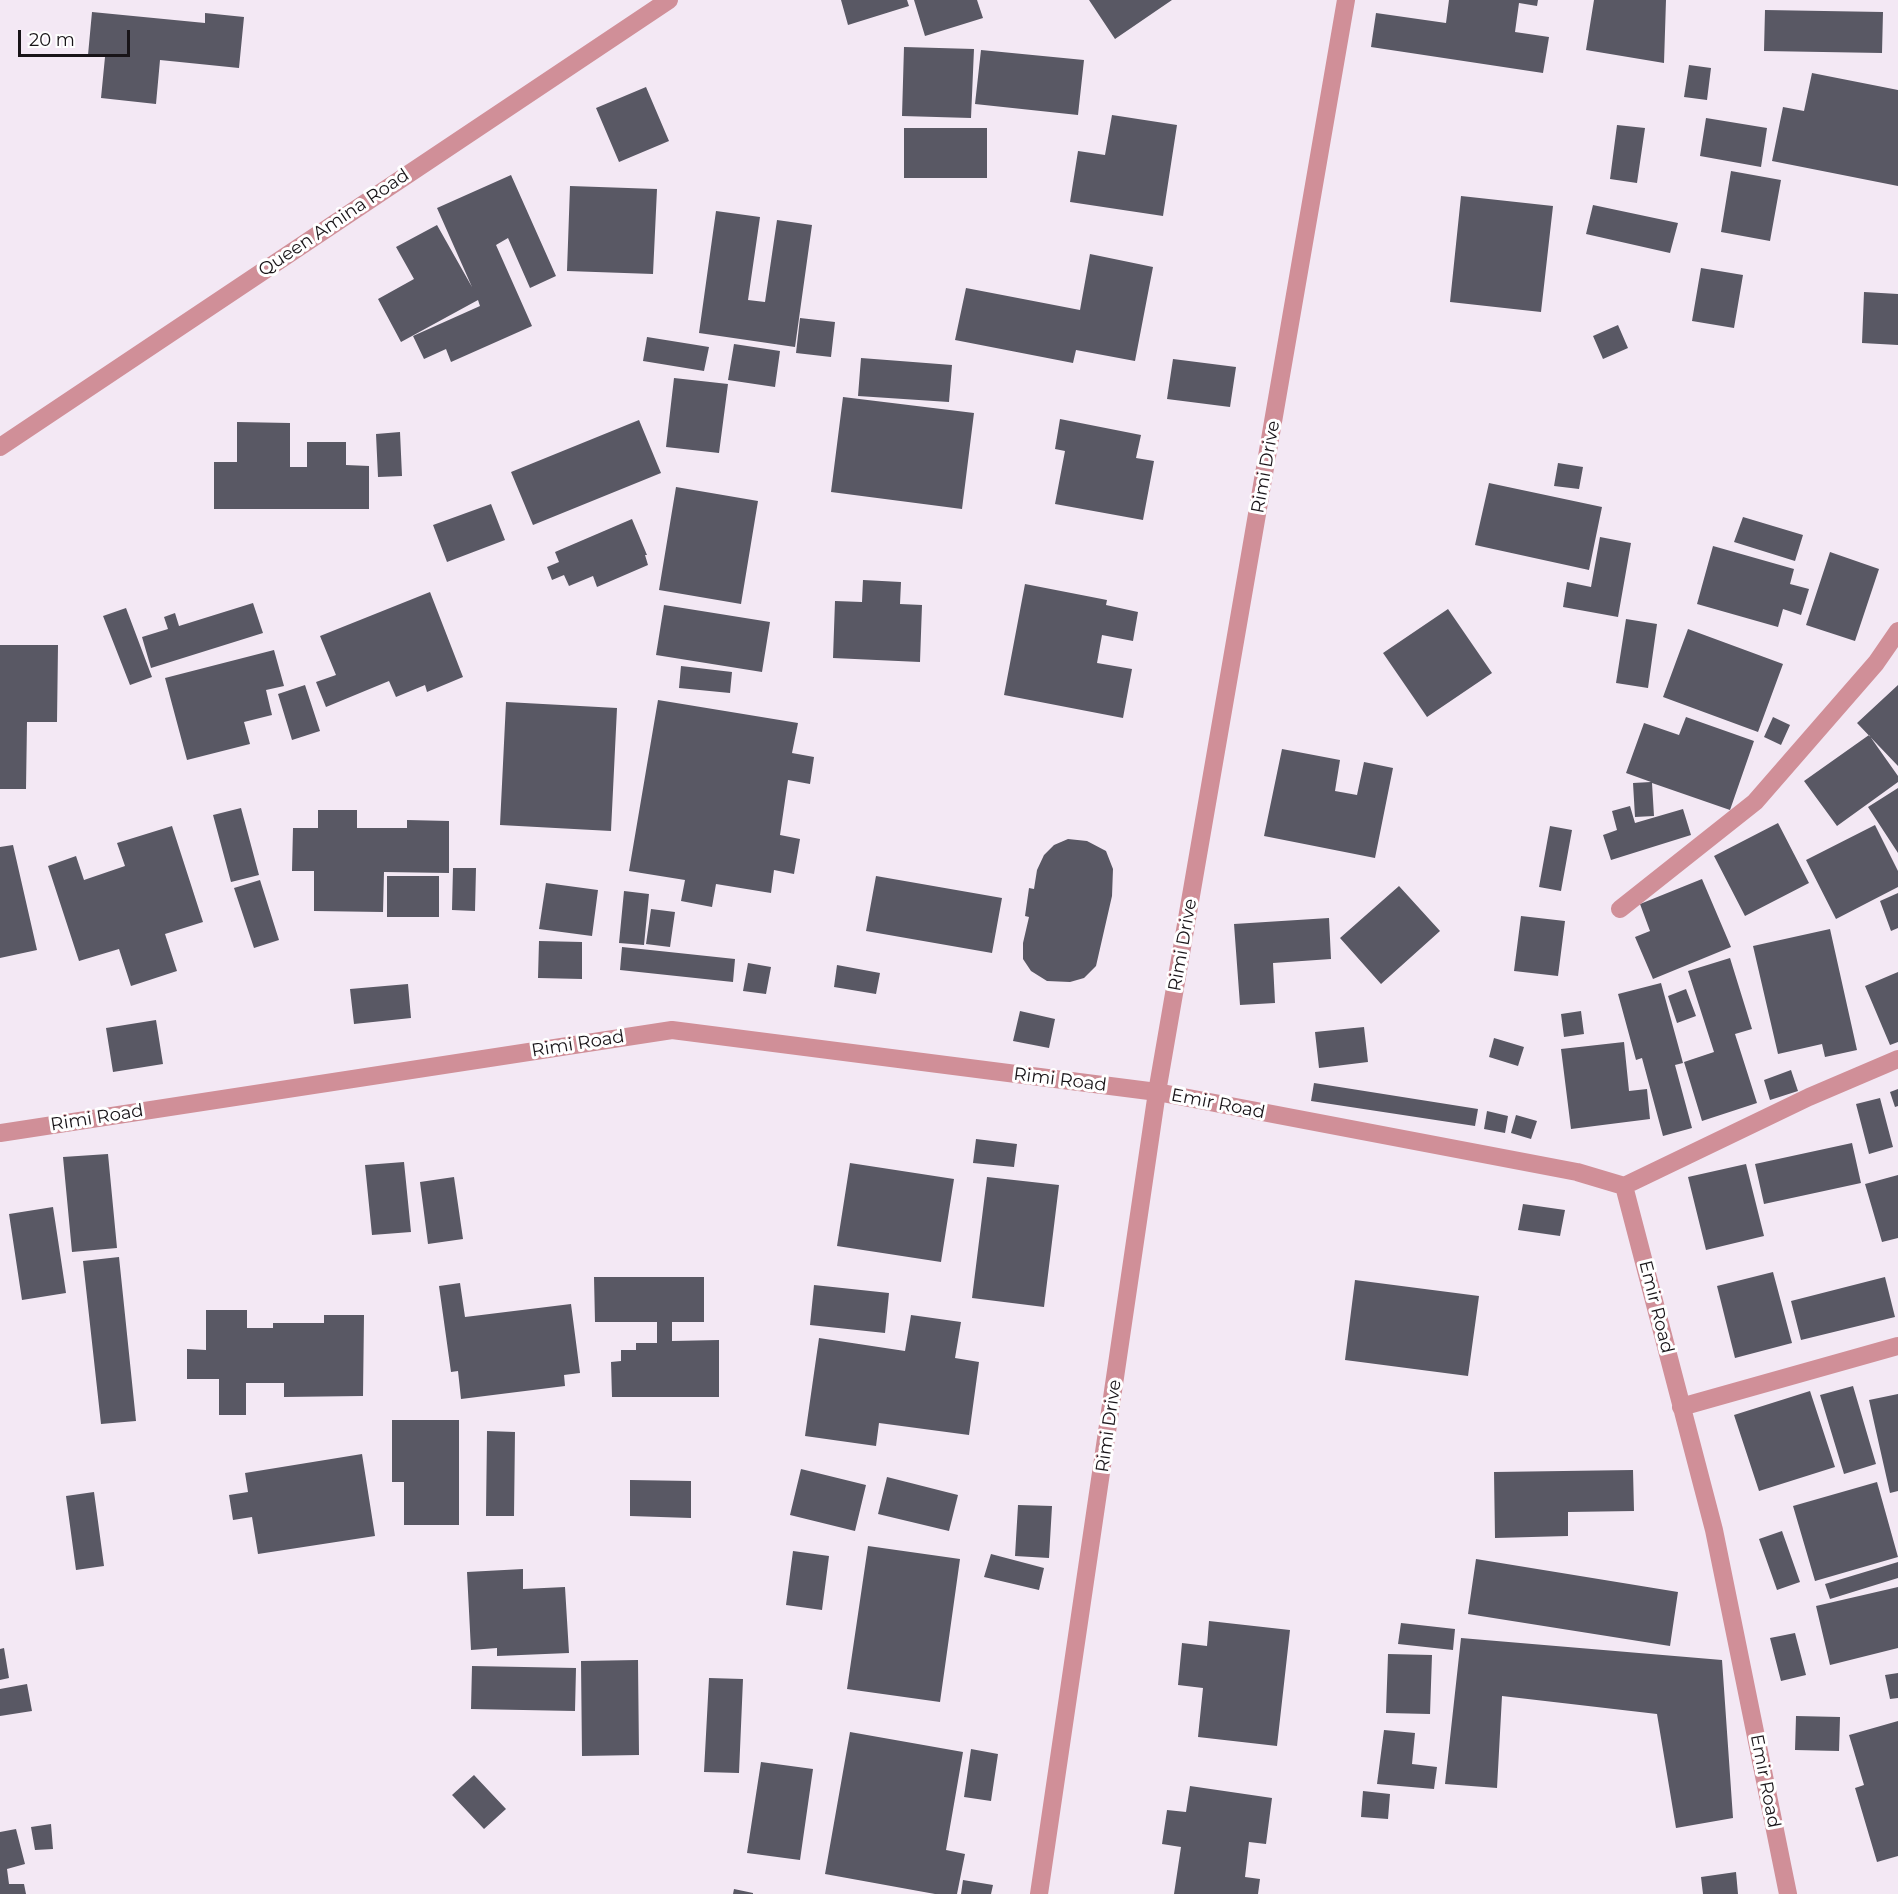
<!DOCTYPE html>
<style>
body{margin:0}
#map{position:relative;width:1898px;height:1894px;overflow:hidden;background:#f3e8f4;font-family:Montserrat,sans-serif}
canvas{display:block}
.scale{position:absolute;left:18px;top:30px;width:112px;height:27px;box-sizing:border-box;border:3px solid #181418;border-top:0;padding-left:8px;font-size:18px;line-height:21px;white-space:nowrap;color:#181418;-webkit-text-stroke:4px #fff;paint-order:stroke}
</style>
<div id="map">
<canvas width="1898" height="1894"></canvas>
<div class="scale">20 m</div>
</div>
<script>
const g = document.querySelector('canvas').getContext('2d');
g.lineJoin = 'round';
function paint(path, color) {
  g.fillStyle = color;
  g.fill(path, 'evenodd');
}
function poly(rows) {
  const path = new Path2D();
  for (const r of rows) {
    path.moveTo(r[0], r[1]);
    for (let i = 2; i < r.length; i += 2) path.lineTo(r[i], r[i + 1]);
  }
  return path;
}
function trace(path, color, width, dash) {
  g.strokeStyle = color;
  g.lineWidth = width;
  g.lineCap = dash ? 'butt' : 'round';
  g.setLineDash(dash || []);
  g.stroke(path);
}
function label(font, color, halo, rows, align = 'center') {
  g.font = font + ' Montserrat,sans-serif';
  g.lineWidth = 6;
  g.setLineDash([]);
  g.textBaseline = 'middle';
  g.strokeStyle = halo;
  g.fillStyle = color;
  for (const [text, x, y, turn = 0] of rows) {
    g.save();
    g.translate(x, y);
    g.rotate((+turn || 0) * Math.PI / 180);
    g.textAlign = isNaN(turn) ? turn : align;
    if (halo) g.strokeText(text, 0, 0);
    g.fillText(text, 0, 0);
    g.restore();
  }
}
const building = poly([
 [841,0,907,0,909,6,848,25],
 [914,0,977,0,983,18,925,36],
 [1089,0,1172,0,1115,39],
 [1449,0,1538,0,1537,6,1519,3,1515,32,1549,37,1543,73,1371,47,1376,13,1446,23],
 [1594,0,1666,0,1664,63,1586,50],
 [1765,10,1883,12,1882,53,1764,51],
 [92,12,205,23,205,13,244,17,239,68,160,60,156,104,101,98,105,57,88,55],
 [904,47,974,49,971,118,902,116],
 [981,50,1084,60,1078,115,975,104],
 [1689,65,1711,68,1707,100,1684,97],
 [1812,73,1898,90,1898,186,1772,161,1783,107,1804,111],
 [646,87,669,141,619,162,596,108],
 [1112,115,1177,125,1163,216,1070,202,1078,151,1105,155],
 [1706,118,1767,128,1761,167,1700,156],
 [1617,125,1645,128,1637,183,1610,179],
 [904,128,987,128,987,178,904,178],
 [1731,171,1781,180,1770,241,1721,232],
 [511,175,556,276,530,288,508,238,496,245,532,326,451,362,446,349,424,359,413,336,480,306,478,300,401,342,378,299,414,279,396,247,437,225,472,287,437,208],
 [570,186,657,189,653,274,567,271],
 [1461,196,1553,206,1541,312,1450,302],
 [1593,205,1678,223,1670,253,1586,234],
 [716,211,760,217,748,300,765,302,777,220,812,225,795,347,699,333],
 [1090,254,1153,267,1135,361,1076,350,1073,363,955,340,966,288,1080,310],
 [1701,268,1743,275,1734,328,1692,321],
 [1864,292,1898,294,1898,345,1862,343],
 [800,318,835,322,831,357,796,353],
 [1618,325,1628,348,1603,359,1593,336],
 [647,337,709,347,704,371,643,361],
 [734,344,780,351,775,387,728,380],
 [861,358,952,365,949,402,858,396],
 [1173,359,1236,367,1230,407,1167,399],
 [674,378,728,384,719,453,666,447],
 [843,397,974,413,962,509,831,492],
 [1060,419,1141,435,1136,458,1154,461,1143,520,1055,504,1065,451,1055,449],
 [639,420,661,473,533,525,511,472],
 [237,422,290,423,290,467,307,467,307,442,346,442,346,465,369,466,369,509,214,509,214,462,237,462],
 [400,432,402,476,378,477,376,434],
 [1558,463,1583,467,1579,489,1554,486],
 [1489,483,1602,507,1589,570,1475,545],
 [676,487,758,501,741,604,659,590],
 [491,504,505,540,447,562,433,525],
 [1743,517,1803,535,1795,561,1734,542],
 [632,519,647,555,645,555,648,565,597,587,593,576,569,586,564,575,552,580,547,567,559,562,555,552],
 [1600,537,1631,543,1618,617,1563,607,1567,582,1591,587],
 [1713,546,1794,569,1790,584,1809,589,1801,615,1783,609,1778,627,1697,604],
 [1830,552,1879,569,1855,641,1806,625],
 [863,580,901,582,900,604,922,605,920,662,833,658,835,601,862,602],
 [1025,584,1107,600,1106,605,1138,612,1133,641,1102,635,1097,663,1132,669,1123,718,1004,695],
 [430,592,463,677,427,692,425,685,396,697,389,681,326,707,316,682,336,675,320,636],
 [253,603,263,633,151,668,142,637,168,629,164,617,175,613,179,626],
 [664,605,770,622,762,672,656,655],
 [126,608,152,677,130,685,103,616],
 [1448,609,1492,673,1427,717,1383,653],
 [1626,619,1657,624,1648,688,1616,683],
 [1688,629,1783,664,1758,732,1663,697],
 [0,645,58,645,57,722,27,722,26,789,0,789],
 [274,650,284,686,266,690,272,715,244,722,250,744,187,760,165,678],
 [681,666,732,672,730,693,679,688],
 [305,685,320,731,292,740,278,694],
 [1898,685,1898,766,1857,723],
 [658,700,798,723,792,753,814,757,810,784,788,780,780,835,800,839,794,874,774,870,771,893,716,884,712,907,681,901,685,880,629,871],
 [506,702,617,708,611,831,500,825],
 [1686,717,1754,741,1730,810,1652,783,1654,816,1635,817,1633,783,1651,782,1626,773,1644,723,1679,735],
 [1773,717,1790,725,1781,745,1764,737],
 [1869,735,1898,776,1898,782,1837,826,1804,781],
 [1282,749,1340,760,1335,791,1357,795,1364,762,1393,768,1375,858,1264,836],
 [1898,788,1898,853,1868,807],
 [1630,806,1635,823,1683,809,1691,835,1611,860,1603,835,1617,830,1612,811],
 [241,808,259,875,231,882,213,815],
 [318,810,357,810,357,828,407,828,407,820,449,821,449,873,384,872,383,912,314,911,314,871,292,871,293,828,318,828],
 [1778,823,1809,883,1745,916,1714,856],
 [1875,825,1898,871,1898,887,1836,919,1806,860],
 [172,826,203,922,165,934,177,971,131,986,119,949,79,961,48,866,76,856,84,880,125,866,117,843],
 [1550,826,1572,830,1561,891,1539,887],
 [1068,839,1087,841,1106,851,1113,869,1112,896,1096,966,1084,978,1070,982,1047,981,1031,971,1023,959,1023,943,1029,917,1025,916,1029,888,1034,889,1037,870,1044,855,1054,845],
 [13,845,37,950,0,958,0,847],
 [453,868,476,868,475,911,452,910],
 [387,876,439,876,439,917,387,917],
 [876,876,1002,898,992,953,866,931],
 [1702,879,1731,947,1653,979,1635,937,1650,931,1640,904],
 [260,880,279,940,254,948,234,888],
 [546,883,598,890,592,936,539,929],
 [1399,886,1440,931,1381,984,1340,938],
 [624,891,649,894,644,945,619,943],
 [1898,893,1898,928,1891,931,1880,901],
 [651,909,675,912,670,947,646,944],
 [1521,916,1565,921,1558,976,1514,971],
 [1329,918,1331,959,1273,963,1275,1003,1240,1005,1234,924],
 [1830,929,1857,1050,1825,1057,1822,1044,1778,1054,1753,946],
 [539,941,582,942,582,979,538,978],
 [622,947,735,959,733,982,620,970],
 [1730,958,1752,1029,1735,1034,1757,1103,1702,1121,1684,1062,1714,1052,1688,971],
 [748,963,771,967,766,994,743,991],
 [837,965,880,973,876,994,834,987],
 [1898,972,1898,1042,1890,1045,1865,986],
 [1661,983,1683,1063,1675,1065,1692,1128,1663,1136,1642,1058,1636,1060,1618,994],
 [408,984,411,1018,354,1024,350,989],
 [1686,989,1696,1016,1677,1023,1668,996],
 [1020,1011,1055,1019,1049,1048,1013,1041],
 [1581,1011,1584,1034,1564,1037,1561,1014],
 [156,1020,163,1064,113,1072,106,1028],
 [1364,1027,1368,1062,1319,1068,1315,1032],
 [1494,1038,1524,1047,1518,1066,1489,1057],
 [1624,1042,1629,1091,1647,1089,1650,1119,1571,1129,1561,1049],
 [1791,1070,1798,1091,1770,1100,1764,1080],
 [1314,1083,1478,1109,1475,1126,1311,1101],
 [1898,1089,1898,1106,1895,1107,1890,1092],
 [1880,1098,1893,1147,1869,1154,1856,1104],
 [1487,1111,1508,1116,1505,1133,1484,1129],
 [1516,1115,1537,1121,1531,1139,1511,1133],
 [976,1139,1017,1144,1014,1167,973,1163],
 [1852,1143,1861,1183,1764,1204,1755,1164],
 [108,1154,117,1248,72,1252,63,1157],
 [404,1162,411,1232,372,1235,365,1165],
 [850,1163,954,1179,941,1262,837,1246],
 [1746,1164,1764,1236,1706,1250,1688,1177],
 [1898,1175,1898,1238,1882,1242,1865,1184],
 [454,1177,463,1239,428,1244,420,1182],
 [987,1177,1059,1185,1044,1307,972,1298],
 [1523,1204,1565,1210,1560,1236,1518,1230],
 [53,1207,66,1293,22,1300,9,1214],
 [119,1257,136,1421,101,1424,83,1261],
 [1773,1272,1792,1343,1735,1358,1717,1286],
 [594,1277,704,1277,704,1322,672,1322,672,1341,719,1340,719,1397,612,1397,611,1362,621,1361,621,1350,636,1350,636,1343,657,1343,657,1322,595,1322],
 [1885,1277,1895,1317,1801,1340,1791,1301],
 [1355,1280,1479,1296,1468,1376,1345,1360],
 [460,1283,465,1317,571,1304,580,1373,564,1375,565,1386,461,1399,458,1371,451,1372,439,1286],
 [814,1285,889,1293,885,1333,810,1325],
 [206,1310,247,1310,247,1328,273,1328,273,1323,324,1323,324,1315,364,1315,363,1396,284,1397,284,1383,246,1383,246,1415,219,1415,219,1379,187,1379,187,1349,206,1350],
 [911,1315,961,1322,955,1358,979,1362,969,1435,879,1423,876,1446,805,1436,819,1338,905,1351],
 [1853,1386,1876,1464,1844,1474,1820,1395],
 [1810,1391,1835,1467,1759,1491,1734,1415],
 [1898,1394,1898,1491,1890,1493,1869,1400],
 [392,1420,459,1420,459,1525,404,1525,404,1482,392,1482],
 [487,1431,515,1432,514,1516,486,1516],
 [362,1454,375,1536,258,1554,252,1517,233,1520,229,1495,248,1492,245,1473],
 [801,1469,866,1485,855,1531,790,1515],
 [1633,1470,1634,1511,1568,1512,1568,1536,1495,1538,1494,1472],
 [887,1477,958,1495,949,1531,878,1514],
 [630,1480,691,1481,691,1518,630,1516],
 [1877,1482,1898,1557,1815,1581,1793,1506],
 [94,1492,104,1566,76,1570,66,1496],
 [1018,1505,1052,1506,1049,1558,1015,1556],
 [1782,1531,1800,1582,1777,1590,1759,1539],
 [868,1546,960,1559,940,1702,847,1689],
 [793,1551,829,1556,822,1610,786,1605],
 [991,1554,1044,1568,1039,1590,984,1577],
 [1476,1559,1678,1592,1670,1646,1468,1614],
 [1898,1562,1898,1578,1830,1599,1825,1584],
 [523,1569,523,1589,565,1587,569,1653,497,1656,497,1648,471,1650,467,1572],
 [1898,1587,1898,1648,1830,1665,1816,1606],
 [1209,1621,1290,1630,1277,1746,1198,1737,1203,1688,1178,1685,1182,1643,1207,1646],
 [1401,1623,1455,1629,1453,1650,1398,1644],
 [1795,1633,1806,1675,1781,1681,1770,1638],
 [1461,1638,1722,1660,1733,1818,1676,1828,1657,1714,1502,1696,1497,1788,1445,1784],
 [4,1648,9,1678,0,1680,0,1649],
 [1388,1654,1432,1655,1430,1714,1386,1713],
 [638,1660,639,1755,582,1756,581,1661],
 [472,1666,576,1668,575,1711,471,1709],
 [1898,1673,1898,1698,1890,1699,1885,1675],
 [709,1678,743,1679,739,1773,704,1772],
 [27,1684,32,1711,0,1716,0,1689],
 [1796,1716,1840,1717,1839,1751,1795,1750],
 [1898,1721,1898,1856,1877,1862,1855,1788,1864,1785,1849,1735],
 [1384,1730,1415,1733,1412,1764,1437,1767,1434,1789,1377,1784],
 [850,1732,963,1752,946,1850,965,1854,957,1894,935,1894,825,1874],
 [971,1749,998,1754,991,1801,964,1797],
 [761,1762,813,1769,800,1860,747,1853],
 [474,1775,506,1809,484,1829,452,1795],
 [1190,1786,1272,1798,1266,1844,1249,1842,1245,1877,1260,1879,1258,1894,1174,1894,1181,1847,1162,1844,1167,1810,1186,1812],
 [1363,1791,1390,1794,1388,1819,1361,1817],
 [51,1824,53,1849,35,1850,31,1827],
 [16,1829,25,1864,7,1869,9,1884,24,1884,26,1894,0,1894,0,1832],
 [1736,1872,1738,1894,1703,1894,1701,1877],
 [963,1880,993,1885,991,1894,961,1894],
 [734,1889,753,1893,753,1894,733,1894]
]);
const minor = poly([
 [0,447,669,0],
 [1620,909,1755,802,1876,663,1898,631],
 [0,1133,672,1030,1157,1092,1577,1172,1624,1186,1714,1530,1788,1894],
 [1624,1186,1809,1097,1898,1059],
 [1681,1407,1898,1346]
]);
const tertiary = poly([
 [1039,1894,1157,1092,1346,0]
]);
const streetNames = [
 ["Queen Amina Road",334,223,-34],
 ["Rimi Drive",1266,467,-80],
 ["Rimi Drive",1183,945,-80],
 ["Rimi Road",578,1044,-9],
 ["Rimi Road",1060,1080,7],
 ["Emir Road",1218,1104,11],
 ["Rimi Road",97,1118,-9],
 ["Emir Road",1656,1307,76],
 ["Rimi Drive",1109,1426,-82],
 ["Emir Road",1765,1781,79]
];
paint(building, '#595864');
trace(minor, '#d08f98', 18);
trace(tertiary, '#d08f98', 18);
label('18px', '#181418', '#fff', streetNames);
</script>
